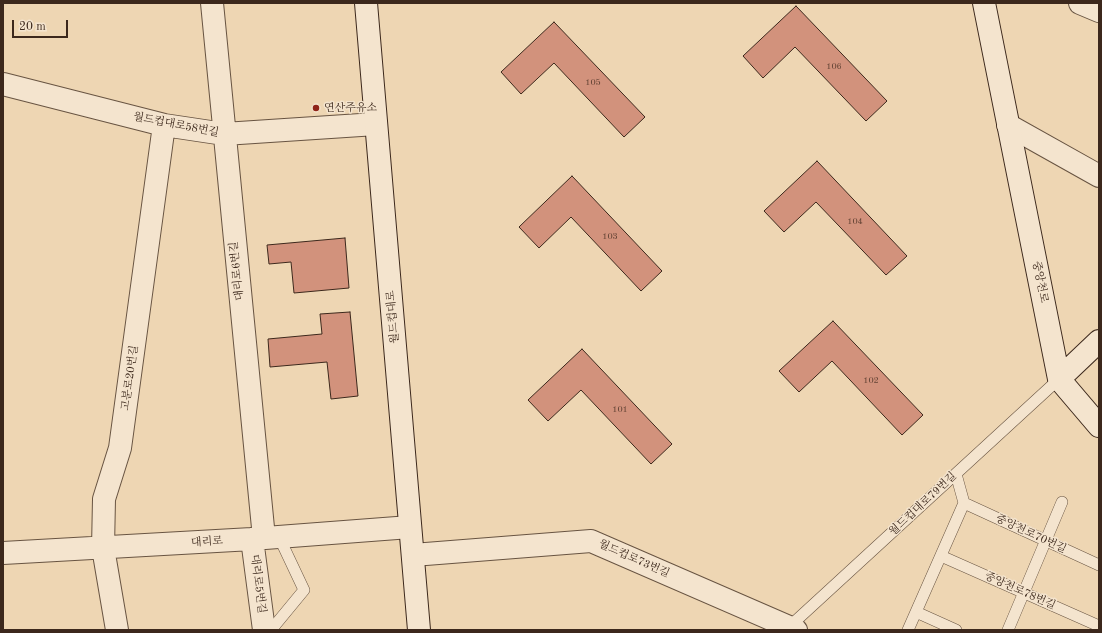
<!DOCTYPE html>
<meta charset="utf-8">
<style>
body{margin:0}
#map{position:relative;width:1102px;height:633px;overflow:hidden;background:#eed6b3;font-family:"Old Standard TT",serif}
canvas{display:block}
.frame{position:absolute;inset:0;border:4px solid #3c281c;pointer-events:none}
.scale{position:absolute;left:12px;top:20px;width:56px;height:18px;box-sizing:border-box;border:2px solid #3c281c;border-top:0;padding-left:5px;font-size:12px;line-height:14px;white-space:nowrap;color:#3c281c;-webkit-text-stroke:3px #f4e4ce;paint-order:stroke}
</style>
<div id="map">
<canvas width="1102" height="633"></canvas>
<div class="frame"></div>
<div class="scale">20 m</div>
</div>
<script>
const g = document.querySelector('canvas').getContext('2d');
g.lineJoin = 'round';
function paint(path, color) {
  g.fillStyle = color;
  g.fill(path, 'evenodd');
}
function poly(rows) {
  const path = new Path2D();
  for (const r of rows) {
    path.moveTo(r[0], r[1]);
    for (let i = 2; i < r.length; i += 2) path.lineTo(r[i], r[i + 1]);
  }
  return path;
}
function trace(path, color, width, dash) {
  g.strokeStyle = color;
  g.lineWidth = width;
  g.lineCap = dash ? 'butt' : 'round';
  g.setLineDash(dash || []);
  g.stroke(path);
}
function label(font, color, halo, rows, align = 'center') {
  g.font = font + ' "Old Standard TT","Noto Serif KR",serif';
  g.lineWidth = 3;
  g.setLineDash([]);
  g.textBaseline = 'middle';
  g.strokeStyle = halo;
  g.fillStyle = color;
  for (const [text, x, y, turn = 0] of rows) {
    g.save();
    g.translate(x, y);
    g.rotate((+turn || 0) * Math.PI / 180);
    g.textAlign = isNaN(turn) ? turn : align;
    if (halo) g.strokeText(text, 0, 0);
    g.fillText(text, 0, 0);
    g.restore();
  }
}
const building = poly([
 [796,6,887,101,866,121,795,47,763,78,743,56,796,6],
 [554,22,645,117,624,137,554,63,521,94,501,72,554,22],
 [817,161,907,256,886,275,816,202,784,232,764,211,817,161],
 [572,176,662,271,641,291,571,217,539,248,519,227,572,176],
 [345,238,349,288,294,293,291,262,269,264,267,245,345,238],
 [350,312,358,396,331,399,327,362,270,367,268,339,322,334,320,314,350,312],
 [833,321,923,415,902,435,832,361,799,392,779,371,833,321],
 [582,349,672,444,651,464,581,390,548,421,528,400,582,349]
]);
const lane = poly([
 [964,503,1099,565],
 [941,556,1099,626],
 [916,612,956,630],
 [789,627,1059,379],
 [271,630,304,590,279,537],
 [908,630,964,503,956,474],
 [1008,630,1062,502]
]);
const street = poly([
 [212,3,264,538],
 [1080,3,1099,11],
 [3,84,164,125,224,134,376,124],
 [1008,125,1099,176],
 [252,539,264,630],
 [3,553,252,539,410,527],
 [413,555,591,541,796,630],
 [117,630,103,548,104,499,120,448,164,125]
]);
const secondary = poly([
 [366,3,419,630],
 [984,3,1059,379,1099,426],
 [1059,379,1099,341]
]);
const markers = [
 [316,108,4,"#8f2418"]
];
const numberNames = [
 ["106",834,67],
 ["105",593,83],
 ["104",855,222],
 ["103",610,237],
 ["102",871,381],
 ["101",620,410]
];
const poiNames = [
 ["연산주유소",324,108]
];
const streetNames = [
 ["월드컵대로58번길",176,125,11],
 ["대리로6번길",237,271,-96],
 ["중앙천로",1040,282,79],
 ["월드컵대로",393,317,-95],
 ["고분로20번길",130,378,-82],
 ["월드컵대로79번길",923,504,-43],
 ["중앙천로70번길",1031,534,25],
 ["대리로",207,542,-4],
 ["월드컵로73번길",634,559,24],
 ["대리로5번길",258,584,83],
 ["중앙천로78번길",1020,591,24]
];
paint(building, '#d2927c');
trace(building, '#3c281c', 1);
trace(lane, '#685442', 12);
trace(street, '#685442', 24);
trace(secondary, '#3c281c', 24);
trace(lane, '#f4e4ce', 11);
trace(street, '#f4e4ce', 22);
trace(secondary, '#f4e4ce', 22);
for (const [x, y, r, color] of markers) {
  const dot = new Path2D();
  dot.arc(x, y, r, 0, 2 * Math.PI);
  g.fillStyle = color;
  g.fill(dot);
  trace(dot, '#f4e4ce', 1.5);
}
label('9px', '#624234', null, numberNames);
label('11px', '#3c281c', '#f4e4ce', poiNames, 'left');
label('11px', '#3c281c', '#f4e4ce', streetNames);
</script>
